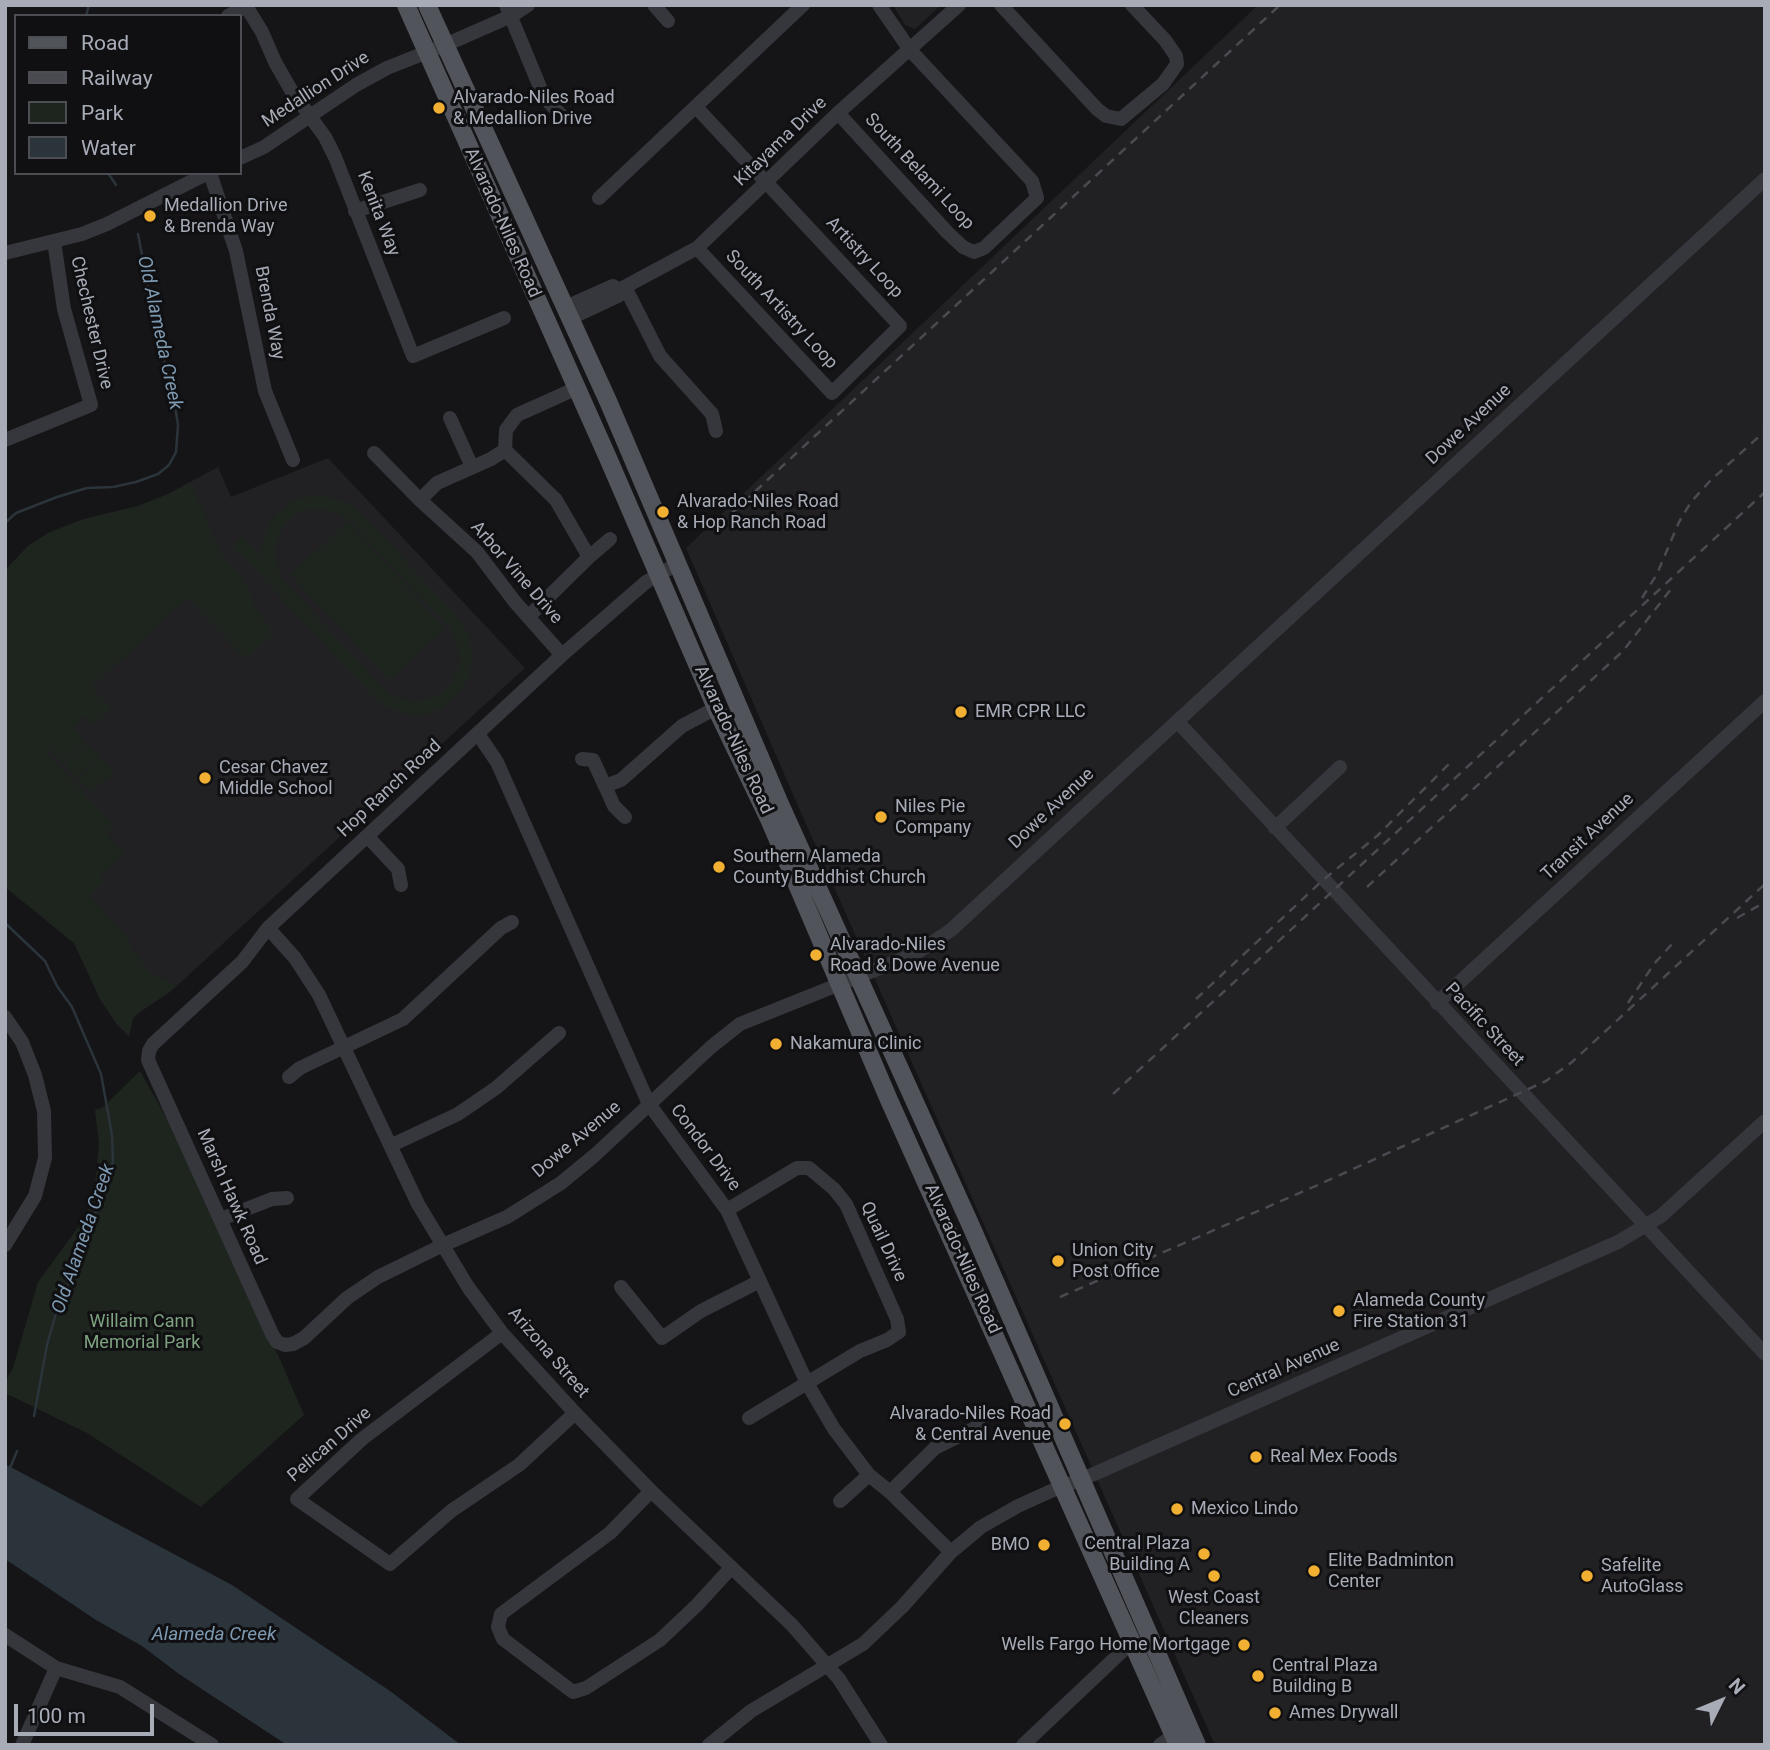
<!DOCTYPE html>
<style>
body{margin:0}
#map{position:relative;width:1770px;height:1750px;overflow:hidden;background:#151517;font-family:Roboto,sans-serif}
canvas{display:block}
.frame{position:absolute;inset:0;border:7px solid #a7acb7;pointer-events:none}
.legend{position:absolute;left:14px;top:14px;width:228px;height:161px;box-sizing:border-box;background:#101012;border:2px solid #4c4e54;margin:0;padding:9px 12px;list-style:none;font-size:21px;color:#a7acb7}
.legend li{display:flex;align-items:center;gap:14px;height:35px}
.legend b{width:35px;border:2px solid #4c4e54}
.north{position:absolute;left:1686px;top:1666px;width:70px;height:70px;-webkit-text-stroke:5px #101012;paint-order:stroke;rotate:47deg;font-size:19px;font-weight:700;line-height:28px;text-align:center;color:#a7acb7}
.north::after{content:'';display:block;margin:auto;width:24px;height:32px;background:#a7acb7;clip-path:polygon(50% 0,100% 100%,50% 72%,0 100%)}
.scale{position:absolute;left:14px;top:1704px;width:140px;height:32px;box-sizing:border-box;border:4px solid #a7acb7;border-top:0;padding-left:9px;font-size:21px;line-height:24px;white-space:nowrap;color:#a7acb7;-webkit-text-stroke:5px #101012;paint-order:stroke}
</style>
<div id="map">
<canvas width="1770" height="1750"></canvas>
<div class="frame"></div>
<ul class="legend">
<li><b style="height:9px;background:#52545b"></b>Road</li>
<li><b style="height:9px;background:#494b51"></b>Railway</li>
<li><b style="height:19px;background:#1d251e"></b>Park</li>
<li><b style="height:19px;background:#2b343b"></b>Water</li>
</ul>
<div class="north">N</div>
<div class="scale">100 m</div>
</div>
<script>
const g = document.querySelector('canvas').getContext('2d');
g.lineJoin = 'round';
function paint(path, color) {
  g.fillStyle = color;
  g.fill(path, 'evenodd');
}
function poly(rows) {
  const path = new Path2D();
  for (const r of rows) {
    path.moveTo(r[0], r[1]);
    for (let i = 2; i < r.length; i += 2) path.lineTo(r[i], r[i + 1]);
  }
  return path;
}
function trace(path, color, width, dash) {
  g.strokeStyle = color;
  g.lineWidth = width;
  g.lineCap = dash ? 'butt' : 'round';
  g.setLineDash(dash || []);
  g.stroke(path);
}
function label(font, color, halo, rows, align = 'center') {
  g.font = font + ' Roboto,sans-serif';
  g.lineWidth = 6;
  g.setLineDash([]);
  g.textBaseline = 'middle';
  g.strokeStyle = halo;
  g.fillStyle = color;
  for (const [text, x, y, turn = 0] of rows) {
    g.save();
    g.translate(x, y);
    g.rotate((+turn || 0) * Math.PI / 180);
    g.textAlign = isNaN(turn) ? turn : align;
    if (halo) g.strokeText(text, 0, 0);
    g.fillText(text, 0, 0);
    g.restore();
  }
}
const built = poly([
 [893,5,941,5,915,29,905,25],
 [1258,5,1765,5,1765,1745,1215,1745,798,806,686,548],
 [328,458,525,668,170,992,137,1014,133,1018,129,1036,116,1023,100,999,74,943,5,887,5,573,10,565,28,546,48,533,84,519,138,506,168,494,218,467,231,497]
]);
const green = poly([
 [190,482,221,553,244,580,252,596,256,610,275,633,246,659,187,598,92,687,111,709,95,724,86,715,73,727,86,742,63,763,50,749,47,752,114,826,106,834,124,853,99,877,104,882,89,896,128,937,133,951,151,973,177,986,137,1014,133,1018,129,1036,116,1023,100,999,74,943,5,887,5,573,10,565,28,546,48,533,84,519,138,506,168,494],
 [322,495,349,503,359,511,455,614,468,633,473,656,469,678,457,696,440,709,427,714,406,714,385,707,376,700,233,546,242,537,261,556,264,535,276,514,298,498],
 [316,509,336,512,351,522,451,630,459,650,460,662,452,682,437,696,414,702,393,696,383,688,283,580,275,561,276,541,286,523,293,516,304,511],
 [347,522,445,628,389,680,291,575],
 [87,743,100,757,77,778,64,765],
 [101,758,114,772,90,793,78,780],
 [140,1071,173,1129,261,1326,278,1355,304,1415,201,1507,87,1433,5,1393,5,1382,13,1368,38,1282,87,1215,95,1185,99,1144,95,1110,102,1108]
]);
const water = poly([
 [5,1464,232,1585,390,1691,461,1745,287,1745,179,1674,142,1646,96,1620,5,1559]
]);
const stream = poly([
 [86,16,89,5],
 [108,173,116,185],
 [5,523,16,513,57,497,87,488,113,487,136,482,158,474,169,465,176,452,178,425,172,387,158,339,138,234],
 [5,923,45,961,57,986,72,1007,101,1074,112,1135,113,1162,75,1271,60,1299,47,1345,34,1416],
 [10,1468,17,1451]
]);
const minor = poly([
 [506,5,544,97,562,116],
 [654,5,668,21],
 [1001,5,1097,109,1106,116,1121,119,1163,84,1177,64,1176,56,1165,40,1132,5],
 [246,6,262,32,275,62,291,90,325,137,335,157,413,356,504,318],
 [228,16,248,5],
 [696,107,900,326,832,393,697,248],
 [838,113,947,232,963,247,974,252,984,248,1037,198,1032,181,910,50,879,5],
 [240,158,264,147,356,85,387,68,445,45,511,16,528,5],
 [210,173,236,251,265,391,293,460],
 [599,198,803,5],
 [355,211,420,190],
 [5,253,82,234,107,224,208,173],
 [625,287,660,356,712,414,716,431],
 [566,307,613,286,619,290],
 [571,318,618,296,619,290,697,248,838,113,959,5],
 [450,418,472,467],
 [5,440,91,405,64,309,54,241],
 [505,450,491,459,437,483,420,500,477,552,515,602,562,655],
 [374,453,420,500],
 [589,557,610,539],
 [677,564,646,582,562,655,268,928,242,962,153,1044,149,1051,148,1060,272,1334,277,1342,285,1345,293,1344,304,1338,347,1298,378,1277,443,1245,507,1217,561,1183,595,1155,711,1047,740,1024,905,958,921,950,951,930,1765,179],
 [528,617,589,557,556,500,505,450,506,430,517,415,577,388],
 [1177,721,1765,1354],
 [478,734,497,762,649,1104,727,1210,807,1383,834,1429,869,1475,890,1492,951,1552],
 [582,759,593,760,605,786,621,780,682,726,716,708],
 [605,786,614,806,625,817],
 [1275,828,1340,767],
 [367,836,398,869,401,885],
 [268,928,295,958,319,995,418,1204,468,1287,502,1333,575,1413,651,1491,792,1625,839,1679,881,1745],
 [1437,1003,1765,701],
 [5,1017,22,1042,35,1075,44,1111,45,1158,35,1196,5,1245],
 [289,1077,300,1068,403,1019,501,928,512,922],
 [392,1145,458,1114,496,1088,559,1033],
 [727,1210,797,1168,809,1168,834,1189,846,1204,897,1319,899,1332,887,1340,860,1351,749,1418],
 [221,1219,272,1199,287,1198],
 [621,1287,662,1338,701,1311,760,1281],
 [502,1333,362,1439,297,1499,390,1564,451,1511,519,1465,575,1413],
 [651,1491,610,1533,501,1614,498,1627,503,1639,573,1692,586,1688,660,1640,697,1605,730,1569],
 [890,1492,935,1448,979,1426],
 [840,1501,869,1475],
 [5,1635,56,1668,120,1687,212,1745],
 [22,1745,56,1668],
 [709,1745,751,1711,863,1644,902,1607,951,1552,981,1527,1018,1506,1051,1491,1094,1474,1618,1242,1661,1216,1765,1121],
 [1023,1745,1132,1642],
 [1160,1745,1174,1735]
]);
const major = poly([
 [406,5,608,458,716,708,769,819,889,1100,1178,1745],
 [427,5,608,401,780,804,971,1226,1197,1745]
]);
const rail = poly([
 [720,524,1280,5],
 [1642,598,1657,574,1679,522,1691,502,1710,481,1765,431],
 [1367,887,1623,651,1671,589],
 [1737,918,1765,902],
 [1196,999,1323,880,1377,836,1450,763],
 [1628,1003,1654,964,1672,944],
 [1113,1094,1765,492],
 [1060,1297,1318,1185,1546,1081,1572,1062,1765,884]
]);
const markers = [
 [439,108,7,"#f2b033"],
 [150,216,7,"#f2b033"],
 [663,512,7,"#f2b033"],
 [961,712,7,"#f2b033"],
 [205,778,7,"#f2b033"],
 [881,817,7,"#f2b033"],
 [719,867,7,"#f2b033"],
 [816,955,7,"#f2b033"],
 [776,1044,7,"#f2b033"],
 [1058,1261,7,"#f2b033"],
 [1339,1311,7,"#f2b033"],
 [1065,1424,7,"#f2b033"],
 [1256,1457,7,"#f2b033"],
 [1177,1509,7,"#f2b033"],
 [1044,1545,7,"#f2b033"],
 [1204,1554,7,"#f2b033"],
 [1314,1571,7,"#f2b033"],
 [1214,1576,7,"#f2b033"],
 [1587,1576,7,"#f2b033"],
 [1244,1645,7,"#f2b033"],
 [1258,1676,7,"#f2b033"],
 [1275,1713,7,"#f2b033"]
];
const streetNames = [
 ["Medallion Drive",316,90,-33],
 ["Kitayama Drive",781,142,-44],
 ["South Belami Loop",919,172,47],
 ["Kenita Way",378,214,69],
 ["Alvarado-Niles Road",502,223,66],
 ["Artistry Loop",864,258,47],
 ["South Artistry Loop",781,310,47],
 ["Brenda Way",269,313,79],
 ["Chechester Drive",91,323,77],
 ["Dowe Avenue",1469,425,-43],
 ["Arbor Vine Drive",516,573,49],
 ["Alvarado-Niles Road",733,740,65],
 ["Hop Ranch Road",390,789,-43],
 ["Dowe Avenue",1052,809,-43],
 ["Transit Avenue",1588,837,-43],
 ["Pacific Street",1484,1025,47],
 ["Dowe Avenue",577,1140,-40],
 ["Condor Drive",705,1148,53],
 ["Marsh Hawk Road",231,1197,66],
 ["Quail Drive",883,1242,65],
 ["Alvarado-Niles Road",962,1259,66],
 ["Arizona Street",548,1353,49],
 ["Central Avenue",1284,1369,-24],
 ["Pelican Drive",330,1445,-41]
];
const poiNames = [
 ["Alvarado-Niles Road",453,98],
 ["& Medallion Drive",453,119],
 ["Medallion Drive",164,206],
 ["& Brenda Way",164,227],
 ["Alvarado-Niles Road",677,502],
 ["& Hop Ranch Road",677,523],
 ["EMR CPR LLC",975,712],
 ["Cesar Chavez",219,768],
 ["Middle School",219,789],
 ["Niles Pie",895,807],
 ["Company",895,828],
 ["Southern Alameda",733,857],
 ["County Buddhist Church",733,878],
 ["Alvarado-Niles",830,945],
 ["Road & Dowe Avenue",830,966],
 ["Nakamura Clinic",790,1044],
 ["Union City",1072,1251],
 ["Post Office",1072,1272],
 ["Alameda County",1353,1301],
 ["Fire Station 31",1353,1322],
 ["Alvarado-Niles Road",1051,1414,"right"],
 ["& Central Avenue",1051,1435,"right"],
 ["Real Mex Foods",1270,1457],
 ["Mexico Lindo",1191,1509],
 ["Central Plaza",1190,1544,"right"],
 ["Building A",1190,1565,"right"],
 ["BMO",1030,1545,"right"],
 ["Elite Badminton",1328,1561],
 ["Center",1328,1582],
 ["Safelite",1601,1566],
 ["AutoGlass",1601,1587],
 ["West Coast",1214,1598,"center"],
 ["Cleaners",1214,1619,"center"],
 ["Wells Fargo Home Mortgage",1230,1645,"right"],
 ["Central Plaza",1272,1666],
 ["Building B",1272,1687],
 ["Ames Drywall",1289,1713]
];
const parkNames = [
 ["Willaim Cann",142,1322],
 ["Memorial Park",142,1343]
];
const waterNames = [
 ["Old Alameda Creek",159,333,78],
 ["Old Alameda Creek",84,1239,-71],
 ["Alameda Creek",214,1635]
];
paint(built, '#212124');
paint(green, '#1d251e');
paint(water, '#2b343b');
trace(stream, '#2b343b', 2.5);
trace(minor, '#36373c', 14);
trace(major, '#52545b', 18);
trace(rail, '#494b51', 2.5, [9, 7]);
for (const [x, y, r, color] of markers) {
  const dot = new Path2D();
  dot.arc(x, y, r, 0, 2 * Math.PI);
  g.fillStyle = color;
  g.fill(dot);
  trace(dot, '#101012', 2.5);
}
label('18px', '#a7acb7', '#101012', streetNames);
label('18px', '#a7acb7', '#101012', poiNames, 'left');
label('18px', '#7ea280', '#101012', parkNames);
label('italic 19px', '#7e9ab2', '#101012', waterNames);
</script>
